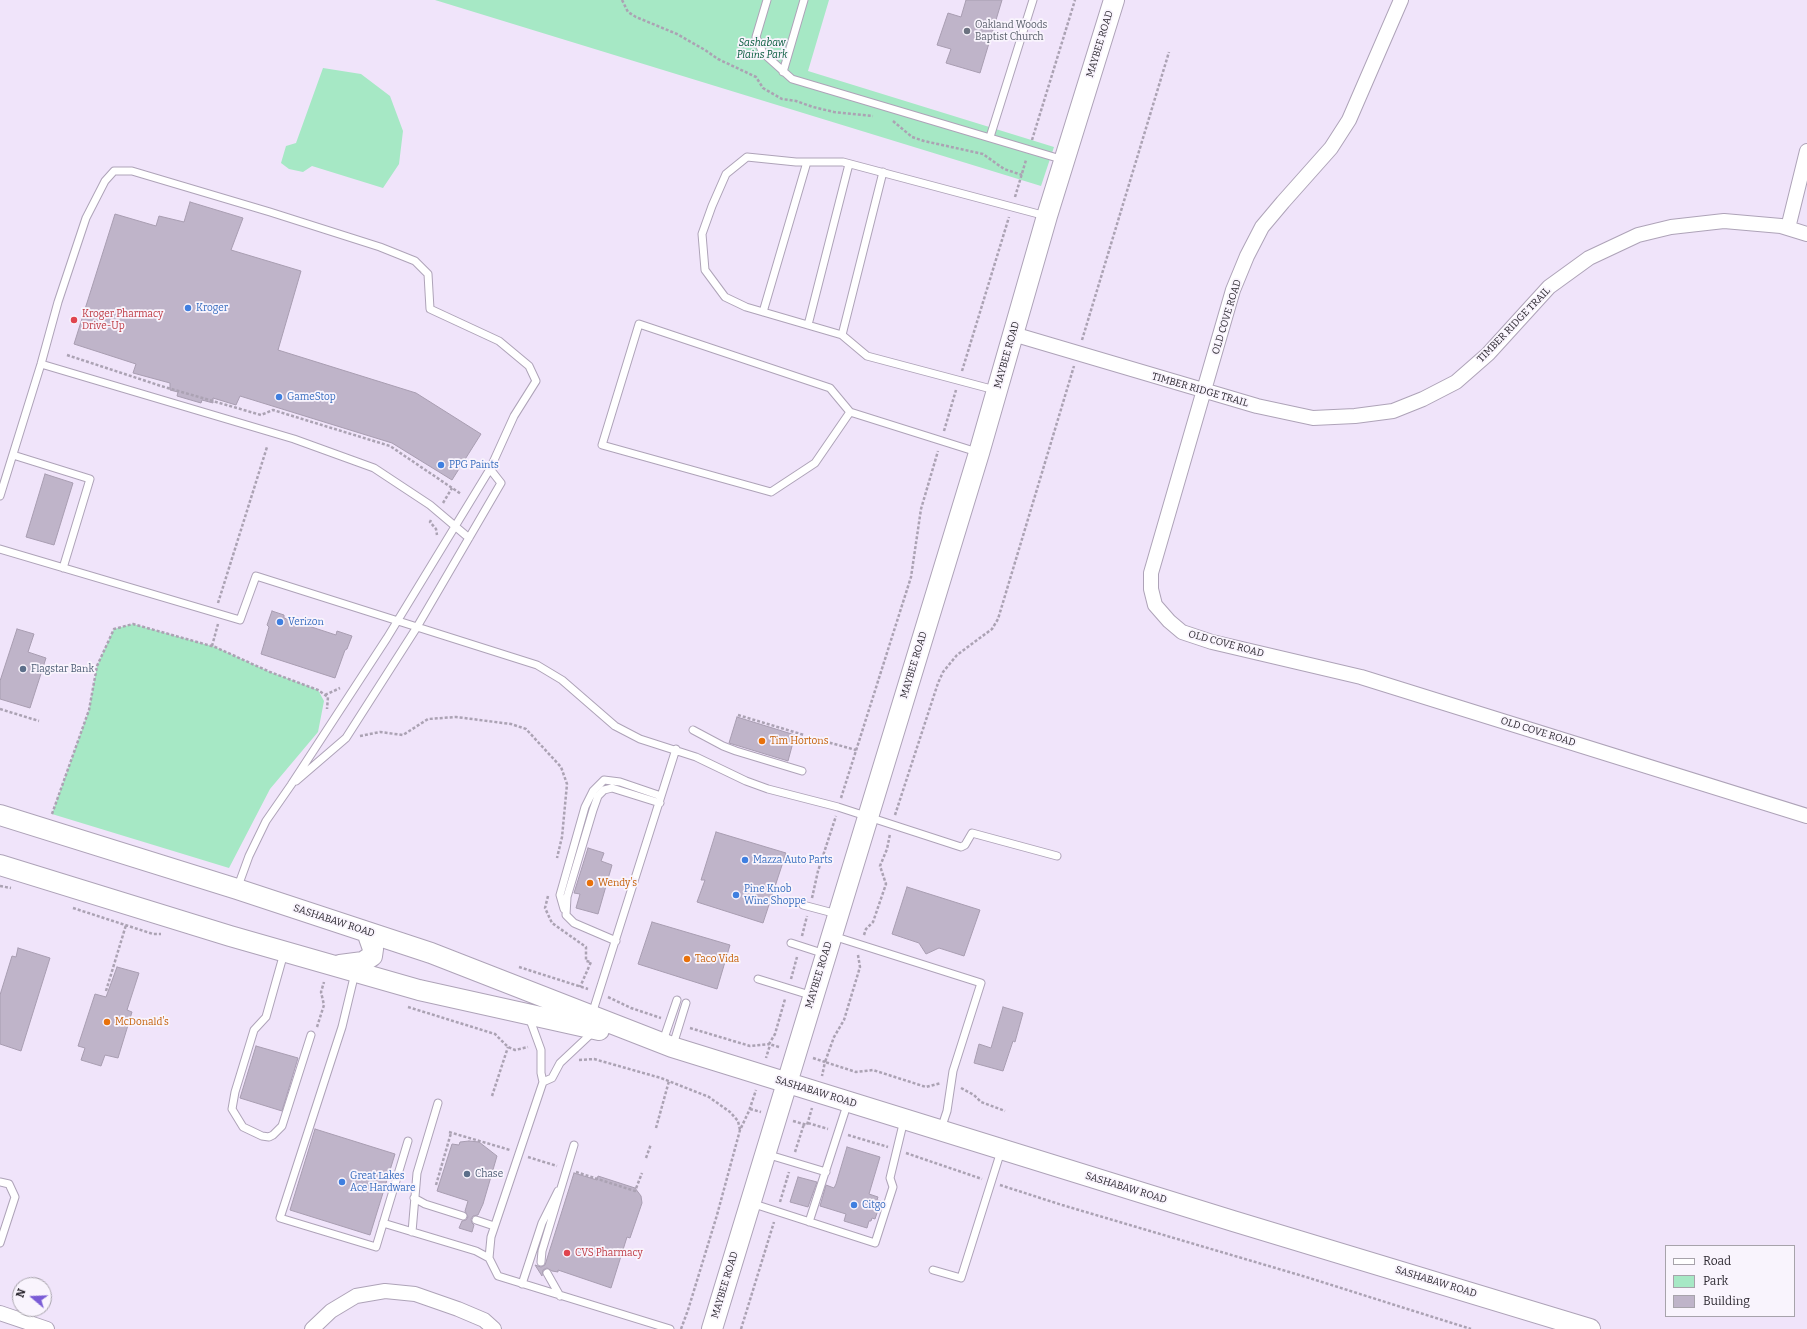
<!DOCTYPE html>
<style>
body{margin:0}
#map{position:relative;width:1807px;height:1329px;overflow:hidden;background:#f0e4fa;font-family:Bitter,serif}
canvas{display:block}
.legend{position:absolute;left:1665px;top:1245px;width:130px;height:72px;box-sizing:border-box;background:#f9f4fd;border:1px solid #a7a3ab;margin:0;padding:5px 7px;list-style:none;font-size:12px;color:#2d2931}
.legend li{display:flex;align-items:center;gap:8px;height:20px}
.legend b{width:20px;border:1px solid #a7a3ab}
.north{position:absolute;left:12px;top:1277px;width:40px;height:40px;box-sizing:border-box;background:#f9f4fd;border:1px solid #a7a3ab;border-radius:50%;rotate:289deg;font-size:11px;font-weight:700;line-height:16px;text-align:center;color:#2d2931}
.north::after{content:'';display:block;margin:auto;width:14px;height:18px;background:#7a5cd6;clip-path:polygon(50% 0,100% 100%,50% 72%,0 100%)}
</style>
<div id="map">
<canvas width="1807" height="1329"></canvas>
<ul class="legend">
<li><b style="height:5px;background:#fff"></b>Road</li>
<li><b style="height:11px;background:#a6e8c5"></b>Park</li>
<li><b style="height:11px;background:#bfb4c9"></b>Building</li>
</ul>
<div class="north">N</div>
</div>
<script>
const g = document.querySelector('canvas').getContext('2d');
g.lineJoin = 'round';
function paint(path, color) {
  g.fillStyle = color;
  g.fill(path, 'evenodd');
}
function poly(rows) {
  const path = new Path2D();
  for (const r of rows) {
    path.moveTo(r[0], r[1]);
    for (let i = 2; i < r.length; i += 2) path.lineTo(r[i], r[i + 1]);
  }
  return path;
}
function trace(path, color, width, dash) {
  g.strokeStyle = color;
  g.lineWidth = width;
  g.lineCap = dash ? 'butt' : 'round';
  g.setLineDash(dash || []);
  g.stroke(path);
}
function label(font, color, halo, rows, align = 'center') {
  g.font = font + ' Bitter,serif';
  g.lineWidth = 3.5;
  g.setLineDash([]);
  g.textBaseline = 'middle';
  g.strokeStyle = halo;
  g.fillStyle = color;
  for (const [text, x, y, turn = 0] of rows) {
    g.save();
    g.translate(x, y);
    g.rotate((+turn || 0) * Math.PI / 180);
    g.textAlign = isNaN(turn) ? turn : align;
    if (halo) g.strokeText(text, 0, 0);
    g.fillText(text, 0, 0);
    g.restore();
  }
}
const green = poly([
 [435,0,829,0,808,71,1054,147,1041,186],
 [323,68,361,74,390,96,403,131,399,164,383,188,312,166,303,172,289,169,281,163,286,146,296,143],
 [133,624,215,647,270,672,318,690,324,701,318,732,270,789,229,868,52,814,89,710,97,666,106,646,114,629]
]);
const building = poly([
 [966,0,1002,0,980,73,946,63,951,49,937,45,948,13,961,17,966,0],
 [190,202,243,218,231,250,301,271,278,350,416,393,481,434,452,480,392,443,240,396,236,405,213,398,213,403,202,400,201,403,177,396,178,392,170,390,170,383,133,373,136,364,74,344,115,214,156,226,159,216,184,222,190,202],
 [45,474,73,483,54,545,26,537,45,474],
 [272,611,284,615,284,618,336,635,337,631,352,636,347,649,345,650,335,678,261,654,269,627,267,625,272,611],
 [17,629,34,634,28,652,46,658,30,708,0,699,0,681,17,629],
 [737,717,795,735,788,761,729,743,737,717],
 [716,832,786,853,763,923,697,902,705,880,701,880,716,832],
 [588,848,604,853,601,861,612,865,598,914,576,908,580,894,574,893,588,848],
 [907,887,980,910,964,956,939,948,926,954,919,943,892,934,907,887],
 [652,922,730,945,717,989,638,964,652,922],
 [18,948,50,958,21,1051,0,1044,0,995,12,956,16,957,18,948],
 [117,967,139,973,127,1010,132,1012,118,1058,105,1055,101,1066,81,1060,85,1048,78,1046,95,994,106,997,117,967],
 [1003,1007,1023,1013,1015,1042,1013,1041,1003,1071,974,1063,979,1044,991,1048,1003,1007],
 [256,1046,298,1058,282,1111,240,1098,256,1046],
 [315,1129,395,1154,370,1235,290,1210,315,1129],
 [469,1141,479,1142,497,1156,483,1204,478,1215,473,1216,471,1219,472,1223,474,1225,472,1232,459,1228,462,1221,466,1220,468,1217,465,1211,468,1201,437,1191,452,1144,459,1145,460,1142,469,1141],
 [847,1147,880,1157,869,1194,878,1197,877,1200,881,1201,875,1219,872,1218,871,1221,869,1221,867,1228,844,1221,846,1214,820,1206,826,1185,834,1188,836,1184,847,1147],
 [574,1173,597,1180,598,1176,635,1188,641,1196,642,1203,630,1238,627,1237,611,1288,558,1270,558,1272,552,1271,547,1268,543,1270,542,1276,535,1265,541,1267,545,1265,574,1173],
 [798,1177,817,1182,808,1207,790,1202,798,1177]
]);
const path = poly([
 [622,0,628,12,636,17,677,34,705,50,718,59,756,77,763,88,782,99,796,101,813,107,834,112,873,116],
 [893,121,912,137,924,141,983,154,1004,169,1022,175],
 [1032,140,1075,0],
 [1015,197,1026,160],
 [1082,340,1169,52],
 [67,355,161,386,261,415,273,410,390,446,461,494],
 [962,371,1009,217],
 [944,431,956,390],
 [443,503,452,488],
 [431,520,430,522,436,529,437,535],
 [218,603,267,447],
 [212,646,218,624],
 [325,695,340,688],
 [0,709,39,721],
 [738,715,804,735],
 [360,736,380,732,403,735,428,719,456,717,511,724,526,729,561,767,567,784,562,837,557,858],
 [820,740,856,750],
 [841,798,911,577,921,509,938,451],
 [52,814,89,710,97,666,114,629,133,624,215,647,270,672,318,690,328,697,327,709],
 [895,815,938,683,943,672,957,655,992,629,998,619,1074,366],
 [0,886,11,888],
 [548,896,545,908,552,923,586,947,586,961,591,962,580,987],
 [812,898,818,871,836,816],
 [73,908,153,934,161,934],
 [864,935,866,929,873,922,886,884,880,866,887,849,890,834],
 [802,936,807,916],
 [858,955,860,967,844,1020,834,1037,825,1062,856,1072,873,1070,926,1087,941,1083],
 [519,967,588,989],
 [791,979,797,957],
 [106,991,126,925],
 [608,997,631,1008,661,1018],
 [408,1007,495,1034,508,1047,515,1050,528,1047],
 [317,1027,324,1005,321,992,324,982],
 [690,1028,750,1046,769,1044,770,1045,766,1058],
 [779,1047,769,1044,775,1034,785,999],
 [813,1058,825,1062,822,1076],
 [579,1060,594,1059,661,1078,709,1097,730,1112,738,1121,740,1130],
 [961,1088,974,1095,981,1102,1005,1111],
 [492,1096,508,1047],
 [750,1109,761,1112],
 [793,1121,807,1125,812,1108],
 [808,1123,828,1129],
 [656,1128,669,1081],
 [449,1132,510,1150],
 [848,1135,888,1147],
 [795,1152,804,1124],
 [906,1153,982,1179],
 [528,1157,557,1166],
 [646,1158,651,1144],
 [576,1172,635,1191,642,1173],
 [436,1185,451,1133],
 [1000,1185,1062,1205,1306,1277,1471,1329],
 [780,1202,789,1172],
 [681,1329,688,1310,717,1215,740,1130,749,1111,756,1090],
 [741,1329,774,1222]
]);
const lane = poly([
 [767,0,756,37,763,53,792,79,1064,160],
 [783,72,804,0],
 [990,137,1033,0],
 [763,312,807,162],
 [808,325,849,164],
 [842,335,883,172],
 [41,364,294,439,374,468,430,505,469,538],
 [995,390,867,356,842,335,746,307,725,297,705,270,702,234,712,206,726,174,747,157,796,162,843,162,1046,216],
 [850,412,830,388,639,324,602,445,771,492,815,463,850,412,977,452],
 [13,455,90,479,63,568],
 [0,496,41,364,58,302,86,218,105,181,114,171,132,171,270,212,380,247,415,261,428,274,430,309,499,341,529,366,536,381,514,416,490,469,387,638,291,785,266,821,249,856,237,889],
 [0,549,240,620,256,576,537,665,562,680,615,726,640,739,696,757,746,781,768,789,838,807,961,847,965,845,972,833,1057,856],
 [693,730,723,746,736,751,802,771],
 [296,781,346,738,417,627,501,483,490,469],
 [803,905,837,914],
 [564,909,560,895,585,807,593,791,604,780,620,782,661,796],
 [833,936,981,983,953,1071,947,1111,941,1129],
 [616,941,574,923,566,915,567,897,593,810,598,796,604,790,612,788,660,803],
 [791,943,825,954],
 [284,953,266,1017,254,1030,235,1092,232,1109,243,1127,262,1136,269,1137,273,1135,282,1126,311,1035],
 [355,973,342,1027,280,1218,376,1247,408,1141],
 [758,979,813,996],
 [592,1014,676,749],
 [529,1017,541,1050,541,1073,543,1082,491,1237,489,1258,498,1276,670,1329],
 [663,1041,677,1000],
 [673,1045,686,1003],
 [543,1082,552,1078,560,1063,593,1032],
 [766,1154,826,1172],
 [0,1182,9,1184,15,1197,0,1243],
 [414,1198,425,1204,463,1216],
 [751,1203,875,1243,893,1187,890,1178,904,1120],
 [476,1220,494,1226],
 [809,1222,848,1102],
 [383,1223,476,1251,489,1258],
 [412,1232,417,1173,438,1103],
 [541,1262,542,1251,574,1145],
 [933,1270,961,1278,1001,1151],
 [547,1273,560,1296],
 [522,1284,542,1223,558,1191]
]);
const street = poly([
 [1401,0,1349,120,1331,148,1283,202,1262,227,1247,256,1233,290,1151,573,1151,589,1155,605,1169,621,1182,632,1212,642,1361,677,1807,816],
 [1788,228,1807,151],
 [1013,334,1257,406,1313,418,1355,416,1393,411,1423,399,1456,382,1488,354,1549,287,1589,258,1638,235,1671,227,1724,221,1781,226,1807,234],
 [0,1313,47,1329],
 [312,1329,331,1311,356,1296,385,1291,415,1294,458,1309,484,1320,494,1329]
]);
const secondary = poly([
 [0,815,237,889,431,953,672,1047,1233,1221,1590,1329],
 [0,865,230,936,419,990,599,1030],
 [340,965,363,962,372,956,373,949,367,932],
 [712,1329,979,453,1047,216,1114,0]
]);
const markers = [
 [967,31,4,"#6b7280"],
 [188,308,4,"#3f7fe0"],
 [74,320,4,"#e0444e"],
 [279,397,4,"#3f7fe0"],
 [441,465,4,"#3f7fe0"],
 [280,622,4,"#3f7fe0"],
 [23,669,4,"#5c6f8a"],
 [762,741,4,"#e8710a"],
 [745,860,4,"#3f7fe0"],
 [590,883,4,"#e8710a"],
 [736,895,4,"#3f7fe0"],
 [687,959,4,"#e8710a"],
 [107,1022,4,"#e8710a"],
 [467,1174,4,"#5c6f8a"],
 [342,1182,4,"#3f7fe0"],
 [854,1205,4,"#3f7fe0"],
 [567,1253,4,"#e0444e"]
];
const worshipNames = [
 ["Oakland Woods",975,25],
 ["Baptist Church",975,37]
];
const parkNames = [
 ["Sashabaw",762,43],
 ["Plains Park",762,55]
];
const streetNames = [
 ["MAYBEE ROAD",1100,44,-73],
 ["OLD COVE ROAD",1227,317,-73],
 ["TIMBER RIDGE TRAIL",1514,325,-46],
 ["MAYBEE ROAD",1007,355,-74],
 ["TIMBER RIDGE TRAIL",1200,390,16],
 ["OLD COVE ROAD",1226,644,15],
 ["MAYBEE ROAD",914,665,-73],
 ["OLD COVE ROAD",1538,732,17],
 ["SASHABAW ROAD",334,921,18],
 ["MAYBEE ROAD",819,975,-73],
 ["SASHABAW ROAD",816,1092,17],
 ["SASHABAW ROAD",1126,1188,17],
 ["SASHABAW ROAD",1436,1282,17],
 ["MAYBEE ROAD",725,1285,-73]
];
const shopNames = [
 ["Kroger",196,308],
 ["GameStop",287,397],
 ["PPG Paints",449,465],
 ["Verizon",288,622],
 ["Mazza Auto Parts",753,860],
 ["Pine Knob",744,889],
 ["Wine Shoppe",744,901],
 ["Great Lakes",350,1176],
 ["Ace Hardware",350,1188],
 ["Citgo",862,1205]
];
const healthNames = [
 ["Kroger Pharmacy",82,314],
 ["Drive-Up",82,326],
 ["CVS Pharmacy",575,1253]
];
const serviceNames = [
 ["Flagstar Bank",31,669],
 ["Chase",475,1174]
];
const foodNames = [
 ["Tim Hortons",770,741],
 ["Wendy's",598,883],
 ["Taco Vida",695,959],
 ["McDonald's",115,1022]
];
paint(green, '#a6e8c5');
paint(building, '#bfb4c9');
trace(building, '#a89db1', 1);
trace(lane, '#aea3b8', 9);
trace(street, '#aea3b8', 16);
trace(secondary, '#aea3b8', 22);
trace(path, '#aba2b3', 2.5, [3, 2]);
trace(lane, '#fff', 7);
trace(street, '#fff', 14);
trace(secondary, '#fff', 20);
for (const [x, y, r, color] of markers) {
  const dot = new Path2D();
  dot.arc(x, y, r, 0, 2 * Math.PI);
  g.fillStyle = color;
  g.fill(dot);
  trace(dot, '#f9f4fd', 1.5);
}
label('10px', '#5b616d', '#f9f4fd', worshipNames, 'left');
label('italic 10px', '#02593a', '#f9f4fd', parkNames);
label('10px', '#2d2931', '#f9f4fd', streetNames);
label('10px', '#366cbe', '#f9f4fd', shopNames, 'left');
label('10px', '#be3a42', '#f9f4fd', healthNames, 'left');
label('10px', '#4e5e75', '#f9f4fd', serviceNames, 'left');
label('10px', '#c56008', '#f9f4fd', foodNames, 'left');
</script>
